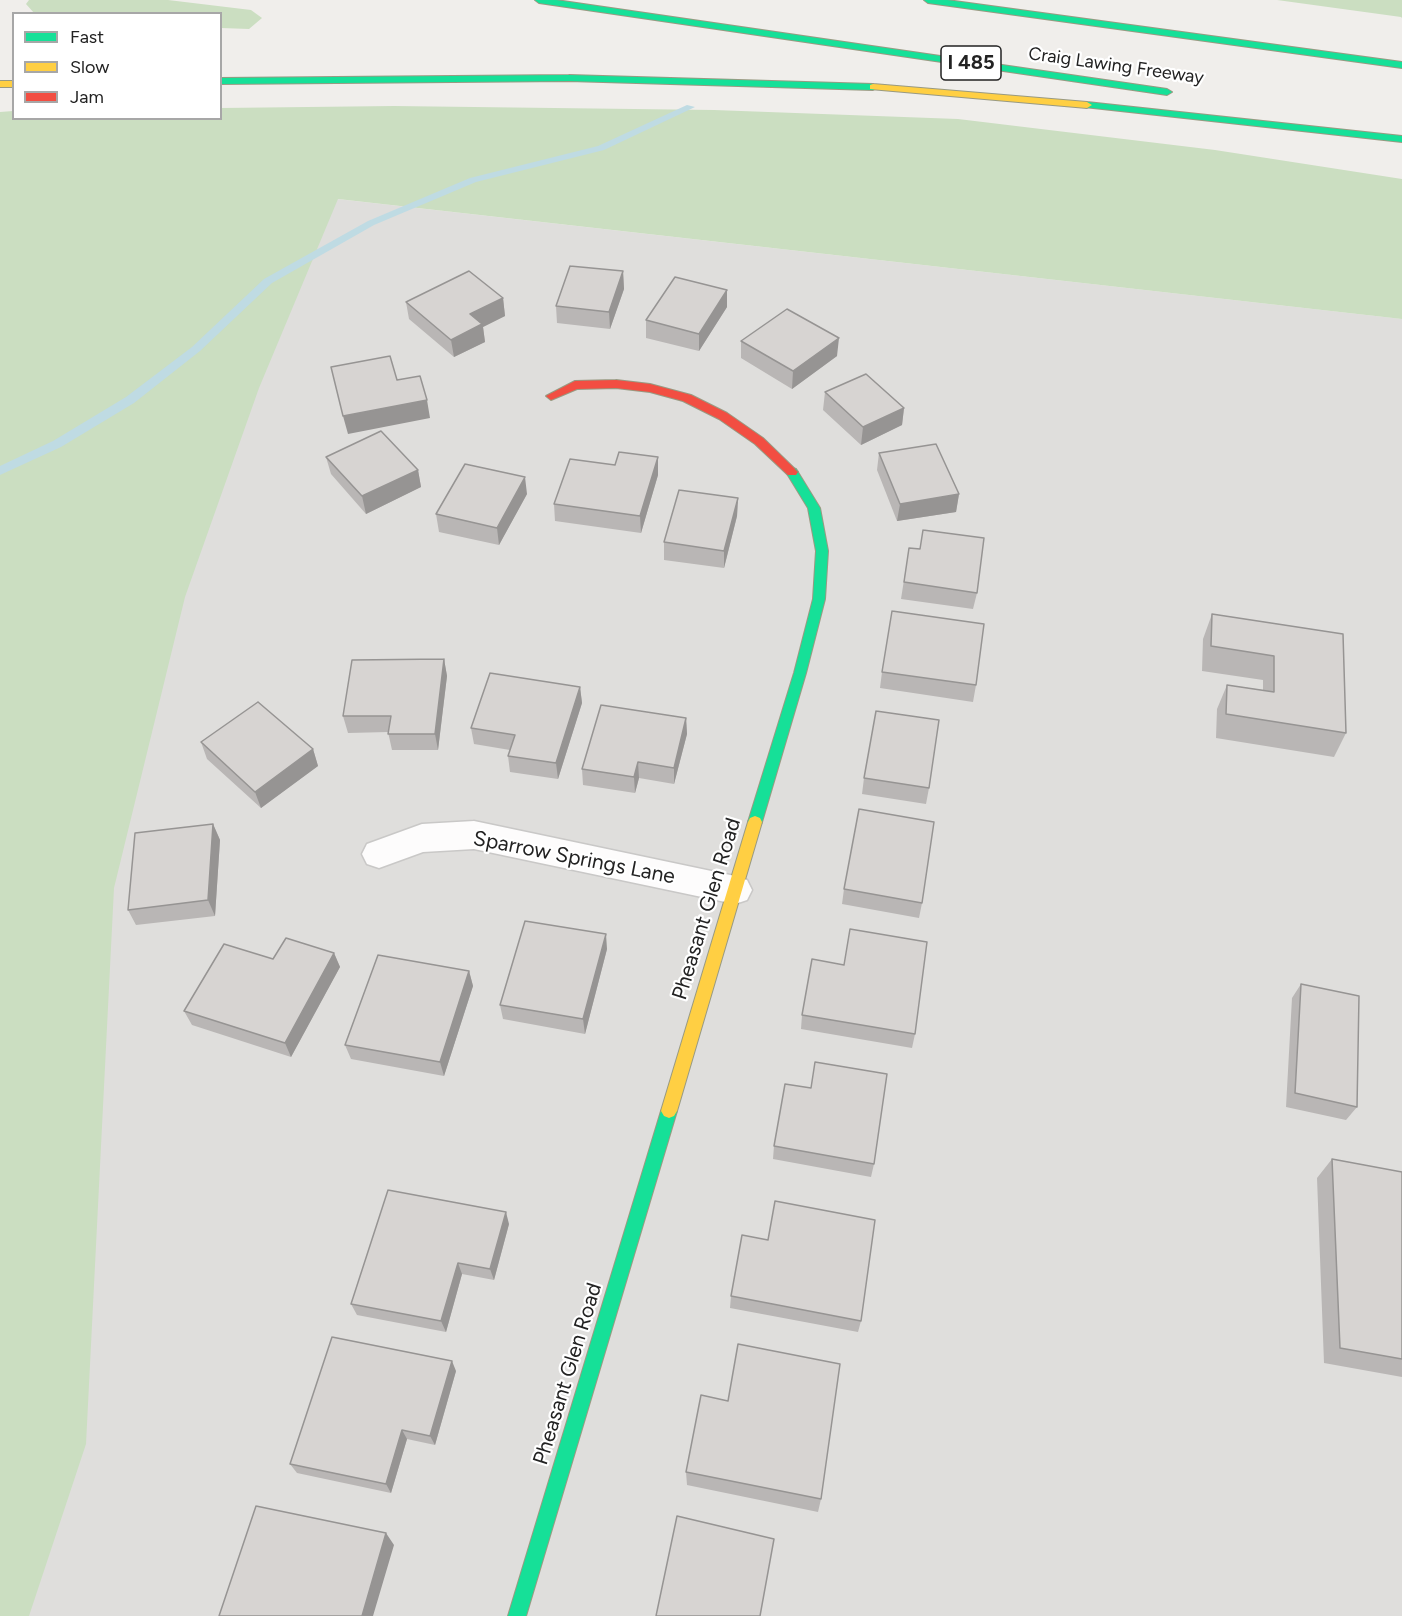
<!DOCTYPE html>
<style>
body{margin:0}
#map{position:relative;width:1402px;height:1616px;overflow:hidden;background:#f0eeeb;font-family:Figtree,sans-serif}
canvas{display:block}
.legend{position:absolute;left:12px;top:12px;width:210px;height:108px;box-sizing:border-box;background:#fff;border:2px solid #a7a7a7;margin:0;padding:8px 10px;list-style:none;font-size:18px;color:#222}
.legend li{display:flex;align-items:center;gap:12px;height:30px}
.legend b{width:30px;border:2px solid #a7a7a7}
</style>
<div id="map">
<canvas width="1402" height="1616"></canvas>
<ul class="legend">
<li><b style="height:8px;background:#16e098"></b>Fast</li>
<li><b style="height:8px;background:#ffcf43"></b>Slow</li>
<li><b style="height:8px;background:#f24e42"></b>Jam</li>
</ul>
</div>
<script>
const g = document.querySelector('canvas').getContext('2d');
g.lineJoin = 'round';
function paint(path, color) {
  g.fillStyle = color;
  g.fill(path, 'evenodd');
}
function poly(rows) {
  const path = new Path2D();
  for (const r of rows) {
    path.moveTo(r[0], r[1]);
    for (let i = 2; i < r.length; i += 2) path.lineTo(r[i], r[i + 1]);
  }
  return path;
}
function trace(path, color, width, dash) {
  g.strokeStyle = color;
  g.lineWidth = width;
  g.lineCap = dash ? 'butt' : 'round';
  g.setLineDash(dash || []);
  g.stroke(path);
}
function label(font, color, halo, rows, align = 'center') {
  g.font = font + ' Figtree,sans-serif';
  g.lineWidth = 4.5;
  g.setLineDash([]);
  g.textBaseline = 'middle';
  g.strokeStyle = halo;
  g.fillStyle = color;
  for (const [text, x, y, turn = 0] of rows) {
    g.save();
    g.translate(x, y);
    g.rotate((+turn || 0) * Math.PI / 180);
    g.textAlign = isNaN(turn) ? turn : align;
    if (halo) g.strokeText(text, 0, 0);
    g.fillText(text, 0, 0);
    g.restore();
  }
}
const residential = poly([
 [0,161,1402,319,1402,1616,0,1616]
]);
const forest = poly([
 [29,0,168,0,251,10,262,18,249,29,221,28,220,14,34,13,26,4],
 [1277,0,1402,0,1402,18,1401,17],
 [394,106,714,110,958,119,1215,150,1402,179,1402,319,338,199,259,388,185,597,114,888,86,1444,29,1616,0,1616,0,112,13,111,14,118,220,118,221,108]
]);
const stream = poly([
 [687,105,695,107,604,150,476,182,374,225,272,283,200,351,134,403,61,447,0,475,0,466,53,441,126,397,192,347,264,279,368,221,470,178,598,146,687,105]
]);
const street = poly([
 [474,821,735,876,747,880,752,890,747,900,735,904,474,849,423,852,379,868,367,864,362,854,367,844,422,824,474,821]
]);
const fast = poly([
 [535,0,556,0,1167,89,1172,92,1167,95,539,3,535,0],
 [924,0,947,0,1402,62,1402,68,928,3,924,0],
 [569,75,873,84,878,87,873,90,569,81,220,84,220,78,569,75],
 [1087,102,1402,136,1402,142,1084,107,1084,103,1087,102],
 [792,468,796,469,820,508,828,551,825,599,806,673,762,822,760,826,755,828,750,826,748,822,794,673,813,599,816,551,808,508,786,472,792,468],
 [669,1104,674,1106,677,1111,526,1616,508,1616,661,1111,664,1106,669,1104]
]);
const slow = poly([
 [0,81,14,81,14,87,0,87,0,81],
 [873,84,1087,102,1092,105,1087,108,870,89,870,85,873,84],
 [755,816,760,818,762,822,677,1111,674,1116,669,1118,664,1116,661,1111,748,822,750,818,755,816]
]);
const jam = poly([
 [616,380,650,384,691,395,727,413,763,438,798,472,796,475,788,475,755,444,719,419,683,401,650,392,616,388,577,389,551,400,546,396,575,381,616,380]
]);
const wall = poly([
 [623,271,624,289,610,329,557,323,556,306],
 [727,290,727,307,699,351,646,338,646,320],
 [503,298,505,316,483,327,485,342,454,357,409,319,406,302],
 [741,341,837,356,792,389,741,358],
 [825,392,904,408,902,425,861,445,823,410],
 [879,453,959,494,956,512,897,521,877,470],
 [326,457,418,470,421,487,366,514,331,474],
 [658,457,658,475,641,533,555,521,554,504],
 [527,494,499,545,439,532,436,514],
 [738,498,737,516,724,568,664,560,664,542],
 [909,548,920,549,977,593,973,609,901,599],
 [1212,614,1343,634,1346,733,1334,757,1216,738,1217,709,1227,685,1263,690,1263,680,1202,671,1203,639],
 [444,659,447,676,438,750,392,750,388,732,348,733,343,716],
 [882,672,976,685,973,702,880,688],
 [580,687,582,703,558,779,510,772,508,756,510,750,474,744,471,728],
 [686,718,687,734,674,784,639,778,635,793,583,785,582,769],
 [201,742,313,749,318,766,261,808,207,759],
 [864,778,929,788,926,804,862,794],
 [213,824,220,840,215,916,136,925,128,910],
 [844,889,922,903,919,918,842,904],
 [607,949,585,1034,503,1019,500,1005],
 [334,953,340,967,291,1057,192,1025,184,1011],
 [469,971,473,986,444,1076,351,1059,345,1045],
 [1301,984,1357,1107,1346,1120,1286,1107,1292,998],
 [802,1015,915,1034,912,1048,801,1029],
 [811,1088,874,1164,871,1177,773,1159,774,1146],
 [1332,1159,1402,1172,1402,1377,1324,1363,1317,1178],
 [509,1224,494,1280,462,1274,446,1332,357,1315,351,1304],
 [731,1296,861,1321,858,1332,730,1308],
 [456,1371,435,1445,407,1439,391,1493,297,1473,290,1464],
 [728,1401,821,1499,818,1512,687,1485,686,1472]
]);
const shadedWall = poly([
 [623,271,624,289,610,329,609,312],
 [727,290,727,307,699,351,699,334],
 [503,298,505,316,483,327,485,342,454,357,451,340,470,314],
 [839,338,837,356,792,389,793,371],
 [427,400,430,418,348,434,343,416],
 [904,408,902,425,861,445,863,427],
 [658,457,658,475,641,533,640,516],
 [418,470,421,487,366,514,362,496],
 [525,477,527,494,499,545,497,528],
 [959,494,956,512,897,521,900,504],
 [738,498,737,516,724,568,724,551],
 [444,659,447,676,438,750,435,734],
 [580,687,582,703,558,779,556,763],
 [686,718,687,734,674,784,674,768],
 [313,749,318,766,261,808,255,792],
 [638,762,639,778,635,793,634,777],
 [213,824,220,840,215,916,208,900],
 [606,934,607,949,585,1034,583,1019],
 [334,953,340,967,291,1057,285,1043],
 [469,971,473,986,444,1076,440,1062],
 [506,1212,509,1224,494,1280,490,1269],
 [458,1263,462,1274,446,1332,441,1321],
 [452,1361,456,1371,435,1445,430,1436],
 [402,1430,407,1439,391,1493,386,1484],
 [386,1533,394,1545,373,1616,362,1616]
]);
const building = poly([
 [570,266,623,271,609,312,556,306,570,266],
 [469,271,503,298,470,314,482,324,451,340,406,302,469,271],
 [675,277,727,290,699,334,646,320,675,277],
 [787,309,839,338,793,371,741,341,787,309],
 [390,356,397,380,420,376,427,400,343,416,331,367,390,356],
 [866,374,904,408,863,427,825,392,866,374],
 [381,431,418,470,362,496,326,457,381,431],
 [936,444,959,494,900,504,879,453,936,444],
 [619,452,658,457,640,516,554,504,570,459,615,465,619,452],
 [465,464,525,477,497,528,436,514,465,464],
 [679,490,738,498,724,551,664,542,679,490],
 [923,530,984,538,977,593,904,582,909,548,920,549,923,530],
 [892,611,984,624,976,685,882,672,892,611],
 [1212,614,1343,634,1346,733,1226,714,1227,685,1274,692,1274,656,1211,646,1212,614],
 [444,659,435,734,388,734,391,716,343,716,352,660,444,659],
 [490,673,580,687,556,763,508,756,515,735,471,728,490,673],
 [258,702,313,749,255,792,201,742,258,702],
 [601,705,686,718,674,768,638,762,634,777,582,769,601,705],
 [876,711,939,720,929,788,864,778,876,711],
 [859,809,934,822,922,903,844,889,859,809],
 [213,824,208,900,128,910,135,833,213,824],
 [525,921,606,934,583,1019,500,1005,525,921],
 [850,929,927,942,915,1034,802,1015,812,959,844,965,850,929],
 [286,938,334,953,285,1043,184,1011,224,944,273,959,286,938],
 [378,955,469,971,440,1062,345,1045,378,955],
 [1301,984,1359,996,1357,1107,1295,1093,1301,984],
 [815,1062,887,1074,874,1164,774,1146,785,1084,811,1088,815,1062],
 [1332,1159,1402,1172,1402,1359,1340,1348,1332,1159],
 [388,1190,506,1212,490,1269,458,1263,441,1321,351,1304,388,1190],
 [775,1201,875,1220,861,1321,731,1296,742,1235,768,1240,775,1201],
 [332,1337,452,1361,430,1436,402,1430,386,1484,290,1464,332,1337],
 [738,1344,840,1364,821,1499,686,1472,701,1395,728,1401,738,1344],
 [256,1506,386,1533,362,1616,219,1616,256,1506],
 [677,1516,774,1539,760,1616,656,1616,677,1516]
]);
const farStreetnames = [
 ["Craig Lawing Freeway",1116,66,8]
];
const shields = [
 [971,63,60]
];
const shieldNames = [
 ["I 485",971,63]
];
const streetNames = [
 ["Sparrow Springs Lane",574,858,11],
 ["Pheasant Glen Road",707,909,-73],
 ["Pheasant Glen Road",568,1374,-73]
];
paint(residential, '#dfdedc');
paint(forest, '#cbdec1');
paint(stream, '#bfdbe3');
trace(street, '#c9c8c7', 3);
trace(fast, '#999a82', 2);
trace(slow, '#999a82', 2);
trace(jam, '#999a82', 2);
paint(street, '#fdfcfc');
paint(fast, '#16e098');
paint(slow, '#ffcf43');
paint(jam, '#f24e42');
paint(wall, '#b9b6b5');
paint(shadedWall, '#969493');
paint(building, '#d7d4d2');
trace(building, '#969493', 1.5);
label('18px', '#222', '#fff', farStreetnames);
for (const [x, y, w] of shields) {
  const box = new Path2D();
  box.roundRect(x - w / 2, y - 17, w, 34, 4.5);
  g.fillStyle = '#fff';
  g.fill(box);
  trace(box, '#222', 1.5);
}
label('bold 20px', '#222', null, shieldNames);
label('21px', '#222', '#fff', streetNames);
</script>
